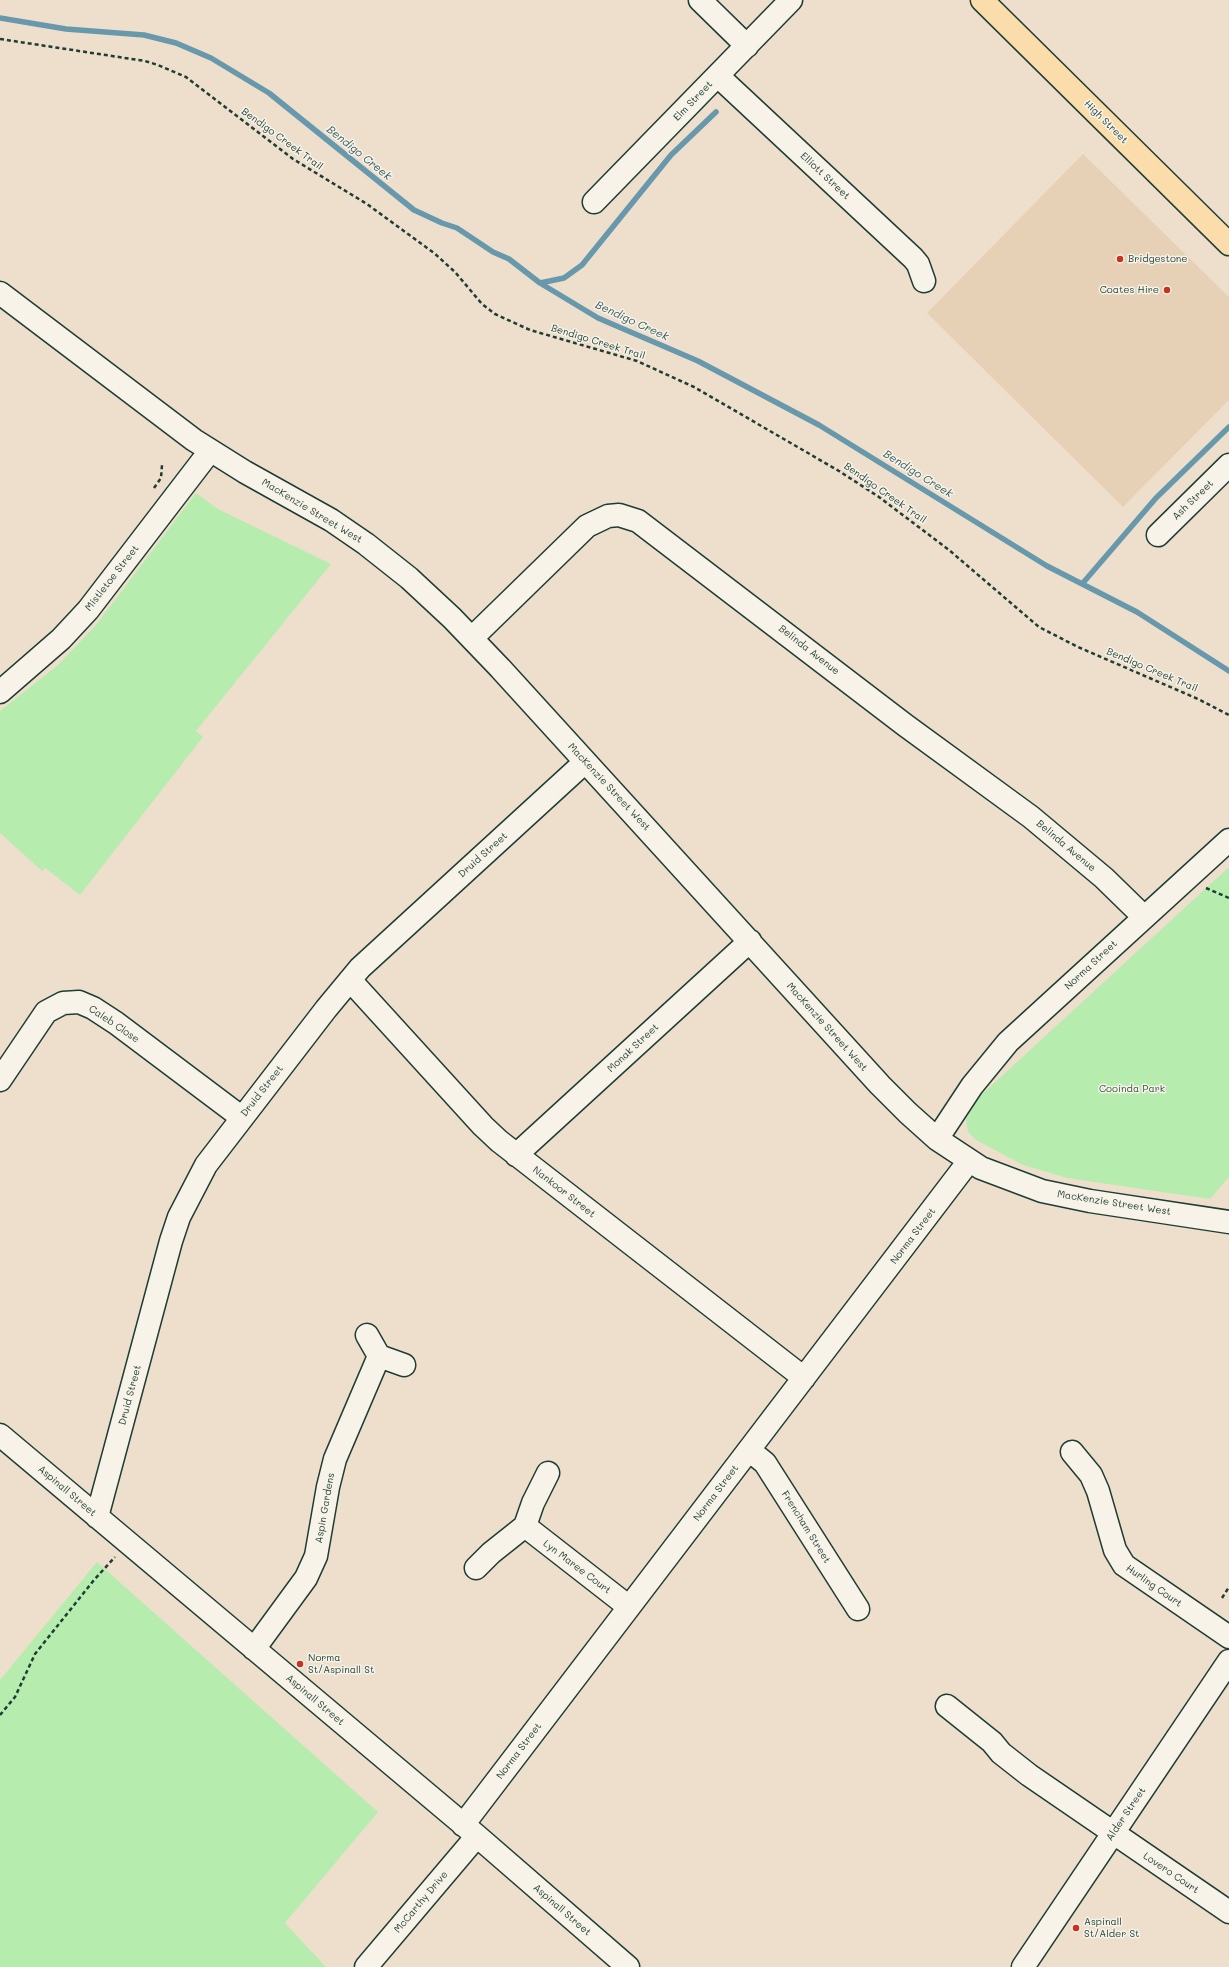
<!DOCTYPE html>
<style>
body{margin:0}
canvas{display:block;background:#eddfcb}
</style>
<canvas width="1229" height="1967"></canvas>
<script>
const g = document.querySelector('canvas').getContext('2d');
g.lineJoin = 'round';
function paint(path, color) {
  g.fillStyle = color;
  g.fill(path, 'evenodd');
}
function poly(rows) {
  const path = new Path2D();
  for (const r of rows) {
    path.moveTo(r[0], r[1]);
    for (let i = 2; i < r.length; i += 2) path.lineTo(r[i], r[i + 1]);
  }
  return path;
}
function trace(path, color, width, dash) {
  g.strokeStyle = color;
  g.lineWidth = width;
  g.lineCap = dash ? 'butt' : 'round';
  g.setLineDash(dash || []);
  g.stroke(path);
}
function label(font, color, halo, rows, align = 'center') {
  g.font = font + ' Mali,sans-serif';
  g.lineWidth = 3;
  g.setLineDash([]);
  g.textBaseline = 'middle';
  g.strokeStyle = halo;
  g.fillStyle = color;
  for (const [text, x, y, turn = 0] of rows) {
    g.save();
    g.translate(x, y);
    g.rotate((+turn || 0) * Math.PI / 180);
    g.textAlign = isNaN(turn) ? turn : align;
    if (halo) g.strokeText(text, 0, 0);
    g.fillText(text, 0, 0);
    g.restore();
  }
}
const built = poly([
 [1083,154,1229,297,1229,400,1123,507,927,313]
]);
const green = poly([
 [196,493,218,509,331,564,196,731,203,737,80,895,45,868,42,871,0,833,0,711,58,665,96,625],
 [1229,867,1229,1177,1210,1199,1067,1178,1023,1165,976,1140,968,1132,966,1119,980,1096],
 [97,1562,378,1812,285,1923,326,1967,0,1967,0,1680]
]);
const stream = poly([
 [0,18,66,29,144,35,176,43,211,58,269,93,414,210,442,223,457,228,493,252,509,259,540,283,598,318,698,361,819,425,1047,566,1137,612,1229,671],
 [540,283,564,278,582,265,671,155,716,112],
 [1082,584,1156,498,1229,427]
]);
const path = poly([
 [0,39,145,61,158,65,186,77,293,159,367,204,434,253,455,272,482,304,495,314,530,330,637,361,694,387,839,471,879,497,949,550,1039,627,1078,647,1198,699,1229,715],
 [154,488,161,478,162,465],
 [1206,888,1229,898],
 [1222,1598,1229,1587],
 [0,1715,15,1697,35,1654,94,1580,115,1557]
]);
const minor = poly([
 [700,0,747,46],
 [718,76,913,258,918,264,924,281],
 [594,202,791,0],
 [0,293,194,440,245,472,331,520,366,544,409,578,452,618,500,668,880,1085,908,1113,937,1139,981,1168,1042,1191,1090,1201,1229,1222],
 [1158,535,1229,465],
 [472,638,587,526,608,516,619,515,638,521,905,725,1031,817,1104,878,1144,917],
 [0,692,61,639,88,610,210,451],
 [350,980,483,1126,499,1141,804,1378],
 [0,1080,46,1012,63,1003,79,1002,93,1008,116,1023,241,1117],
 [937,1139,972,1086,1008,1042,1229,840],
 [516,1155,750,941],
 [367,1335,379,1356,404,1365],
 [0,1435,477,1836,628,1967],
 [749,1450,765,1463,858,1609],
 [1072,1452,1091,1475,1098,1491,1115,1550,1124,1565,1229,1637],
 [548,1473,533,1503,525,1526,629,1607],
 [97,1517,171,1241,179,1217,206,1165,326,1009,360,968,585,762],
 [476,1568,491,1553,525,1526],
 [254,1649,306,1578,316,1556,328,1487,335,1459,379,1356],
 [947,1706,992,1742,1001,1753,1029,1775,1229,1912],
 [463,1825,969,1161],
 [366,1967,477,1836],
 [1023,1967,1229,1661]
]);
const highway = poly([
 [982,0,1229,244]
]);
const markers = [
 [1120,259,4,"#c8321e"],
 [1167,290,4,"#c8321e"],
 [300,1664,4,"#c8321e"],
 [1076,1928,4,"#c8321e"]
];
const streetNames = [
 ["Elm Street",693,101,-46],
 ["High Street",1106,122,45],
 ["Bendigo Creek Trail",282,139,36],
 ["Elliott Street",825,176,43],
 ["Bendigo Creek Trail",598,342,17],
 ["Bendigo Creek Trail",885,493,35],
 ["Ash Street",1193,500,-44],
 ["MacKenzie Street West",312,511,31],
 ["Mistletoe Street",112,578,-52],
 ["Belinda Avenue",809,650,38],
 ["Bendigo Creek Trail",1152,670,23],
 ["MacKenzie Street West",609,787,47],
 ["Belinda Avenue",1066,846,40],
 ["Druid Street",483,855,-42],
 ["Norma Street",1091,965,-43],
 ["Caleb Close",114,1024,34],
 ["MacKenzie Street West",827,1027,48],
 ["Monak Street",633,1048,-43],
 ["Druid Street",262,1091,-52],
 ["Nankoor Street",564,1192,38],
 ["MacKenzie Street West",1114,1203,9],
 ["Norma Street",913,1236,-53],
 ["Druid Street",130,1395,-75],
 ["Aspinall Street",67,1491,40],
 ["Norma Street",716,1493,-53],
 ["Aspin Gardens",325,1508,-80],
 ["Frencham Street",806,1527,58],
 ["Lyn Maree Court",577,1567,37],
 ["Hurling Court",1154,1586,35],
 ["Aspinall Street",315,1700,40],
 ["Norma Street",519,1751,-53],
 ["Alder Street",1126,1814,-56],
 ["Lovero Court",1171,1873,34],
 ["McCarthy Drive",421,1902,-50],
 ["Aspinall Street",562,1910,41]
];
const poiNames = [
 ["Bridgestone",1128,259],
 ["Coates Hire",1159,290,"right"],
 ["Norma",308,1658],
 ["St/Aspinall St",308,1670],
 ["Aspinall",1084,1922],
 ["St/Alder St",1084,1934]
];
const parkNames = [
 ["Cooinda Park",1132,1089]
];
const waterNames = [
 ["Bendigo Creek",359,153,39],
 ["Bendigo Creek",632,321,25],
 ["Bendigo Creek",918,474,32]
];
paint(built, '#e6d1b7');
paint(green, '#b6edaf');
trace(stream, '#6898ab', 5.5);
trace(minor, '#1f3d34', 25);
trace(highway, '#1f3d34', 25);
trace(path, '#1f3d34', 2.5, [4, 3]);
trace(minor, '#f7f3e8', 22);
trace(highway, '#fbddab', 22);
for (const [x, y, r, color] of markers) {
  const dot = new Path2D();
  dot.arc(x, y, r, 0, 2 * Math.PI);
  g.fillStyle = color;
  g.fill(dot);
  trace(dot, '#f7f3e8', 1.5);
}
label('10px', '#1f3d34', '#f7f3e8', streetNames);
label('10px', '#1f3d34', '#f7f3e8', poiNames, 'left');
label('10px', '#365746', '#f7f3e8', parkNames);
label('italic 11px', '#375b5c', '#f7f3e8', waterNames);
</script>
